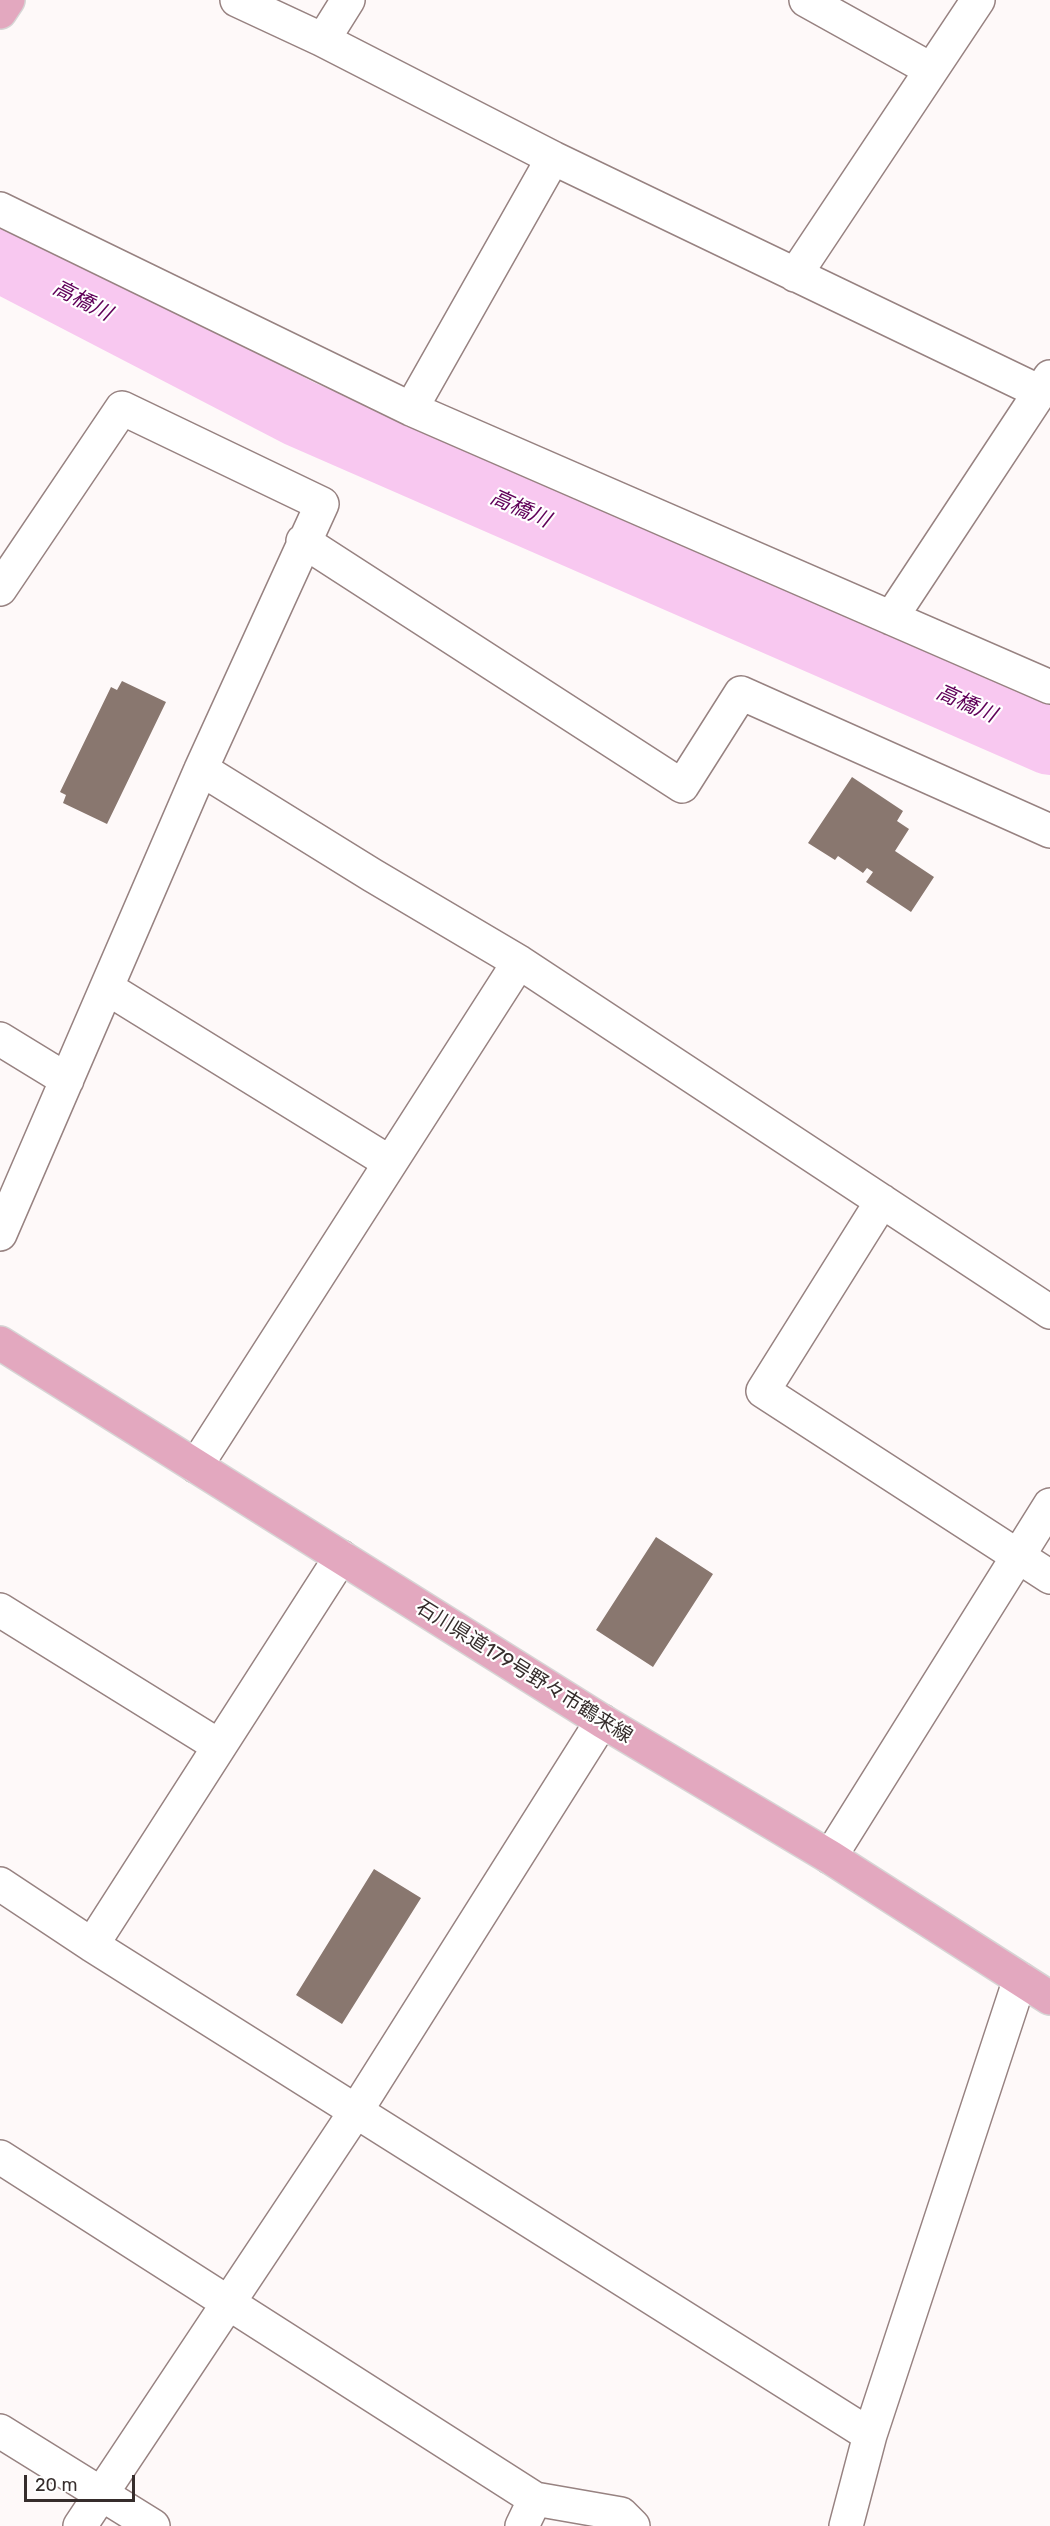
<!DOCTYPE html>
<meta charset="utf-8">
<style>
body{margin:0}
#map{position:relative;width:1050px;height:2526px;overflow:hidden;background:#fef9f9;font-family:Rubik,sans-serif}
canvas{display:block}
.scale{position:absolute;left:24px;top:2475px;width:111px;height:27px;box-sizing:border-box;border:3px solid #362d2c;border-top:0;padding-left:8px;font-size:18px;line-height:21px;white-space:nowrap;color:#362d2c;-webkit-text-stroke:4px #fff;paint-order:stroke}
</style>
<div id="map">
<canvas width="1050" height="2526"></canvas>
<div class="scale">20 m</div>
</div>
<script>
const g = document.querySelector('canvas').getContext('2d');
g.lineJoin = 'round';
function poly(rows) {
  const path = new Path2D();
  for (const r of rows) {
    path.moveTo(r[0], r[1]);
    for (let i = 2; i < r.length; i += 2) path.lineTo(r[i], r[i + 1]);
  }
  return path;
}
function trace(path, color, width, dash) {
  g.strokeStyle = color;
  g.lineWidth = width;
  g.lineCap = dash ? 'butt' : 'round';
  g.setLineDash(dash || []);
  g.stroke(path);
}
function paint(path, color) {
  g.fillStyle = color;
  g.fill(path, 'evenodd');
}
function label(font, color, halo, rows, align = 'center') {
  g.font = font + ' Rubik,"Noto Sans JP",sans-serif';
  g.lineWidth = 4.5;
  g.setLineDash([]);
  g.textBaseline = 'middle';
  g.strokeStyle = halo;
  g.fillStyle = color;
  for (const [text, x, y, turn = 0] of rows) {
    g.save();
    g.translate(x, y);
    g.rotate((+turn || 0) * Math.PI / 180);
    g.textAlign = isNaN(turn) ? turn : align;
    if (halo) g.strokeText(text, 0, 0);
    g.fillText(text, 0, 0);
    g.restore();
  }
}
const river = poly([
 [0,258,299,413,1050,741]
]);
const building = poly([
 [122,681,166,702,107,824,63,803,66,795,60,792,111,687,117,690],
 [852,777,903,811,897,821,909,829,895,851,934,877,911,912,866,882,873,872,867,868,863,873,838,856,835,860,808,843],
 [656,1537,713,1574,653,1667,596,1630],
 [374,1869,421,1898,342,2024,296,1995]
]);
const minor = poly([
 [237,0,323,40],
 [348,0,323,40,553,158,411,409],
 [806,0,930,69],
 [553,158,1040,392],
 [0,209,411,409,1050,687],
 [795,275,978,0],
 [303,541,682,786,741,693,1050,831],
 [0,589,122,408,322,504,201,769,0,1234],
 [891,618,1050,377],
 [201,769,372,875,519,962,1050,1312],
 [107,988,389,1162],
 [0,1039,67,1080],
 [882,1201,763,1391,1050,1577],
 [196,1466,519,962],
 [0,1610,219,1746],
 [830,1857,1050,1505],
 [0,1884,92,1945,870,2435],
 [92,1945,341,1557],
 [0,2157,535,2499,621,2514,633,2526],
 [0,2431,153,2526],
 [80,2526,356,2111,602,1721],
 [522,2526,535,2499],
 [846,2526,870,2435,1020,1979]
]);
const major = poly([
 [0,12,8,0],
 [0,1343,602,1721,830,1857,1050,1998]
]);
const streetNames = [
 ["石川県道179号野々市鶴来線",524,1672,32]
];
const waterNames = [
 ["高橋川",82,301,27],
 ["高橋川",520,509,24],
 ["高橋川",966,704,24]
];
trace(river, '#f8c8f0', 68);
paint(building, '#89776f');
trace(minor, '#978281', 36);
trace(major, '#d7d5d5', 36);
trace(minor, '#fff', 33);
trace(major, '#e3a8bf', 33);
label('20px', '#362d2c', '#fff', streetNames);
label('italic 21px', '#600059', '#fff', waterNames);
</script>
